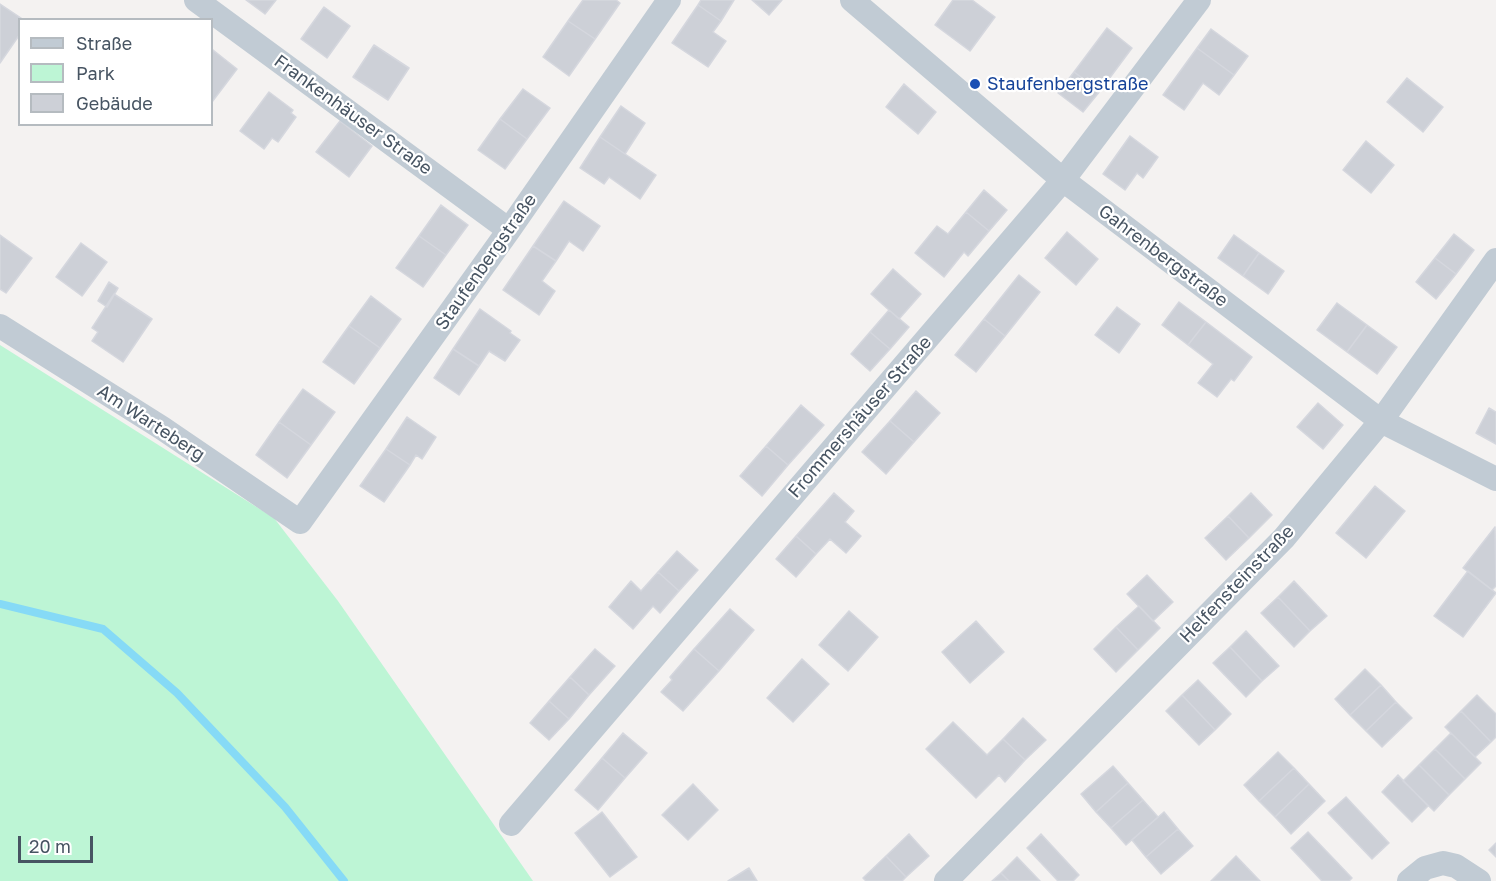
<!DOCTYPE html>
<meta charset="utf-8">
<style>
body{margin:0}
#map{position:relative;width:1496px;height:881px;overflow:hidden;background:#f4f2f1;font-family:"Golos Text",sans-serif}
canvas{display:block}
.legend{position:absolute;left:18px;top:18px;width:195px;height:108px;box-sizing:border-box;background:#fff;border:2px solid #b5bbc0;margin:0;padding:8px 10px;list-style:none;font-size:18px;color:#475462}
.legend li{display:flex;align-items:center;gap:12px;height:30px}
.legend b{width:30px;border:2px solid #b5bbc0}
.scale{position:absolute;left:18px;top:836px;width:75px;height:27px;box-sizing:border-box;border:3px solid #475462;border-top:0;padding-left:8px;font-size:18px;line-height:21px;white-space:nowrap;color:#475462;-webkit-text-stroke:4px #fff;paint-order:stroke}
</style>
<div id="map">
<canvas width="1496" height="881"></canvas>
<ul class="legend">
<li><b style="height:8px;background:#c1cbd4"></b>Straße</li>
<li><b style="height:16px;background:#bdf5d5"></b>Park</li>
<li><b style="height:16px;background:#cdd0d7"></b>Gebäude</li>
</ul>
<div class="scale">20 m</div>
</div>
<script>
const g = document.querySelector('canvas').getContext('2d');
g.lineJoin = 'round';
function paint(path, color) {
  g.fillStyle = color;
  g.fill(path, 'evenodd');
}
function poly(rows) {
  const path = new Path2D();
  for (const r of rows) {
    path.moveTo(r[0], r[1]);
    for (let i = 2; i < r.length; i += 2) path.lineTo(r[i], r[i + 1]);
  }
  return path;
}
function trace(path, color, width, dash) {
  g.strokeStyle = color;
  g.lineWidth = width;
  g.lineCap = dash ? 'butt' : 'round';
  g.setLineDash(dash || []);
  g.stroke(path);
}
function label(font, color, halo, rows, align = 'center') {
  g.font = font + ' "Golos Text",sans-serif';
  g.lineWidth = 4.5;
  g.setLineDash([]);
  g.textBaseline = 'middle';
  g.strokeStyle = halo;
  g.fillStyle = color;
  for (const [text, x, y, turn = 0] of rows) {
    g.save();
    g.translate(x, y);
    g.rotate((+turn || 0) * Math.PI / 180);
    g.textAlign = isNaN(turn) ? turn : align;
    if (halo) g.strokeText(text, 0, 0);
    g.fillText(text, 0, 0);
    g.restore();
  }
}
const green = poly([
 [0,345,274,518,338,601,533,881,0,881]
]);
const stream = poly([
 [0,604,103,629,177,693,285,807,344,881]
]);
const building = poly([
 [246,0,276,0,265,14,246,0],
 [583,0,616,0,620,3,595,39,568,21,583,0],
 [701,0,734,0,721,21,698,5,701,0],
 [752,0,782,0,769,15,752,0],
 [953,0,972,0,995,17,970,51,935,25,953,0],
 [0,4,24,20,20,20,20,34,0,63,0,4],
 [698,5,721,21,713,32,726,41,708,67,672,43,698,5],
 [324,7,350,26,327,58,301,39,324,7],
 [568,21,595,39,569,76,543,57,568,21],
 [1107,28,1132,48,1100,91,1074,72,1107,28],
 [1211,29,1248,56,1234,75,1197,48,1211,29],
 [374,45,409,68,388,100,353,77,374,45],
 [1197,48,1234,75,1219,95,1203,83,1184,110,1163,95,1197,48],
 [213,50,237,69,212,102,212,52,213,50],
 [1074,72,1100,91,1083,112,1058,93,1074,72],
 [1407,78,1443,107,1423,132,1387,102,1407,78],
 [904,84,936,112,918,134,886,107,904,84],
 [523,89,550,108,527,139,500,119,523,89],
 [269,92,293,110,291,113,296,117,278,142,272,138,264,149,240,131,269,92],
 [621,106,645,123,625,154,600,137,621,106],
 [500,119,527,139,505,169,478,150,500,119],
 [340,121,372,146,349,177,316,152,340,121],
 [1130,136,1158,157,1143,178,1137,173,1125,190,1103,174,1130,136],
 [600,137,656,175,640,199,609,177,604,184,580,168,600,137],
 [1366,141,1394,165,1371,193,1343,170,1366,141],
 [984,190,1007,210,989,231,966,212,984,190],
 [564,201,600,226,583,251,569,241,556,261,533,246,564,201],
 [441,205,468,225,446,255,419,236,441,205],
 [966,212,989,231,968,256,964,252,944,277,915,253,937,226,948,234,966,212],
 [1067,232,1098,259,1076,285,1045,258,1067,232],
 [1454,234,1474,250,1456,274,1435,258,1454,234],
 [0,235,32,258,6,293,0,289,0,235],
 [1234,235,1259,253,1243,276,1218,258,1234,235],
 [419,236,446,255,423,287,396,268,419,236],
 [81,243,107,262,82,296,56,277,81,243],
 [533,246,556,261,542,281,555,291,539,315,503,290,533,246],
 [1259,253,1284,271,1268,294,1243,276,1259,253],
 [1435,258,1456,274,1436,299,1416,282,1435,258],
 [893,269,921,294,899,319,871,294,893,269],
 [1019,275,1040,292,1005,336,984,319,1019,275],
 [109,282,118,288,107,307,98,301,109,282],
 [114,294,152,319,123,362,92,341,98,332,92,328,114,294],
 [371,296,401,319,380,348,349,326,371,296],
 [1179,302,1206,322,1188,345,1162,325,1179,302],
 [1337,303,1367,325,1347,352,1317,330,1337,303],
 [1117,307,1140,324,1119,353,1095,335,1117,307],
 [480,309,511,331,510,333,520,340,505,361,489,351,479,366,453,349,480,309],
 [889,310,909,327,890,349,870,332,889,310],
 [984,319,1005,336,976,372,955,355,984,319],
 [1206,322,1252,357,1234,381,1231,379,1217,397,1198,383,1213,364,1188,345,1206,322],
 [1367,325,1397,347,1377,374,1347,352,1367,325],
 [349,326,380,348,354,384,323,362,349,326],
 [870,332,890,349,870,371,851,354,870,332],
 [453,349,479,366,459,395,434,378,453,349],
 [303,389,335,412,311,445,279,422,303,389],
 [916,391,940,413,914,442,890,421,916,391],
 [1318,403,1343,425,1323,449,1297,427,1318,403],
 [801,405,824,425,788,465,766,446,801,405],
 [1489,408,1496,412,1496,444,1476,433,1489,408],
 [407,417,436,437,422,459,416,455,410,465,386,449,407,417],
 [890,421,914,442,886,474,862,452,890,421],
 [279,422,311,445,287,478,256,455,279,422],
 [766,446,788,465,762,496,740,476,766,446],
 [386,449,410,465,384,502,360,486,386,449],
 [1375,486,1405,511,1366,558,1336,533,1375,486],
 [834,493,854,511,845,522,861,536,846,553,830,539,816,554,796,536,834,493],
 [1251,493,1272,515,1249,538,1228,516,1251,493],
 [1228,516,1249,538,1226,560,1205,538,1228,516],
 [1495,527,1496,586,1492,590,1463,568,1495,527],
 [796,536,816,554,796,577,776,559,796,536],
 [677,551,698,570,679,591,658,572,677,551],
 [1468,571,1496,593,1463,637,1434,616,1468,571],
 [658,572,679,591,660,613,653,606,633,629,609,607,631,581,641,591,658,572],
 [1147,575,1173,602,1153,621,1127,594,1147,575],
 [1294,581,1327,616,1310,631,1278,597,1294,581],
 [1278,597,1310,631,1294,647,1261,613,1278,597],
 [1139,606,1160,628,1138,650,1116,627,1139,606],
 [730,609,754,630,719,671,694,649,730,609],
 [849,611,878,637,848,671,819,645,849,611],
 [976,621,1004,652,970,683,942,652,976,621],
 [1116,627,1138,650,1116,672,1094,649,1116,627],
 [1246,631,1279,666,1262,681,1230,647,1246,631],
 [1230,647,1262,681,1246,697,1213,663,1230,647],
 [595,649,615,666,589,695,570,677,595,649],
 [694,649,719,671,683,711,661,692,672,680,670,677,694,649],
 [802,659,829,684,793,722,767,698,802,659],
 [1365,669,1381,685,1350,715,1335,699,1365,669],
 [570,677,589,695,569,719,549,701,570,677],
 [1198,680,1231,714,1215,730,1182,695,1198,680],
 [1381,685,1396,702,1366,731,1350,715,1381,685],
 [1182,695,1215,730,1199,745,1166,711,1182,695],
 [1477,695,1496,714,1496,737,1491,742,1461,711,1477,695],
 [549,701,569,719,549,740,530,723,549,701],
 [1396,702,1412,718,1382,747,1366,731,1396,702],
 [1461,711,1491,742,1475,757,1445,727,1461,711],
 [1023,718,1046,740,1025,760,1003,739,1023,718],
 [953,722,987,755,1003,739,1025,760,1005,782,999,775,976,798,926,749,953,722],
 [623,733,647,753,625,778,602,758,623,733],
 [1451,733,1481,763,1465,779,1435,749,1451,733],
 [1435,749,1465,779,1449,795,1419,765,1435,749],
 [1278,752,1294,768,1259,801,1244,785,1278,752],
 [602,758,625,778,598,810,575,790,602,758],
 [1419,765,1449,795,1434,811,1403,781,1419,765],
 [1113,766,1128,783,1096,812,1081,794,1113,766],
 [1294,768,1309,784,1275,817,1259,801,1294,768],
 [1398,775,1428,806,1412,822,1382,792,1398,775],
 [1128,783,1143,800,1111,828,1096,812,1128,783],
 [693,784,718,810,688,840,662,815,693,784],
 [1309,784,1325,801,1291,834,1275,817,1309,784],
 [1346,797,1389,843,1372,859,1328,813,1346,797],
 [1143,800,1158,817,1126,845,1111,828,1143,800],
 [602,812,637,857,610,877,575,833,602,812],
 [1164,812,1178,829,1146,857,1132,840,1164,812],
 [1178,829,1193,846,1161,874,1146,857,1178,829],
 [1308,832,1352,878,1349,881,1322,881,1291,848,1308,832],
 [909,834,929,856,906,877,886,856,909,834],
 [1041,834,1079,875,1073,881,1058,881,1027,848,1041,834],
 [1496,843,1496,857,1489,850,1496,843],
 [886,856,906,877,902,881,866,881,863,878,886,856],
 [1236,856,1260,881,1211,881,1236,856],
 [1017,857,1040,881,1009,881,1001,873,1017,857],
 [749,868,757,881,728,881,749,868],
 [1001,873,1009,881,992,881,1001,873]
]);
const street = poly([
 [196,0,509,230],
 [852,0,1063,180,1381,421,1496,479],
 [0,326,162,428,300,522,509,230,669,0],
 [511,824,1063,180,1199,0],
 [946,881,1284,538,1381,421,1496,260],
 [1409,881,1425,868,1443,863,1456,866,1479,881]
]);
const markers = [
 [975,84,6,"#1a4fb4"]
];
const transitNames = [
 ["Staufenbergstraße",987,84]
];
const streetNames = [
 ["Frankenhäuser Straße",353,115,36],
 ["Gahrenbergstraße",1163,256,37],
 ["Staufenbergstraße",486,262,-55],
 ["Frommershäuser Straße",860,417,-49],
 ["Am Warteberg",151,423,33],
 ["Helfensteinstraße",1237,584,-46]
];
paint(green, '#bdf5d5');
trace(stream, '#86daf6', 8);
paint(building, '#cdd0d7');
trace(building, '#d5d7de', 1.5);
trace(street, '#c1cbd4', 24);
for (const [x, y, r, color] of markers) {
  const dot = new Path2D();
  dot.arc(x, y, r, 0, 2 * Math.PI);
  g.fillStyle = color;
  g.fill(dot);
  trace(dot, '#fff', 2);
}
label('18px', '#164399', '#fff', transitNames, 'left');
label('18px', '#475462', '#fff', streetNames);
</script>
